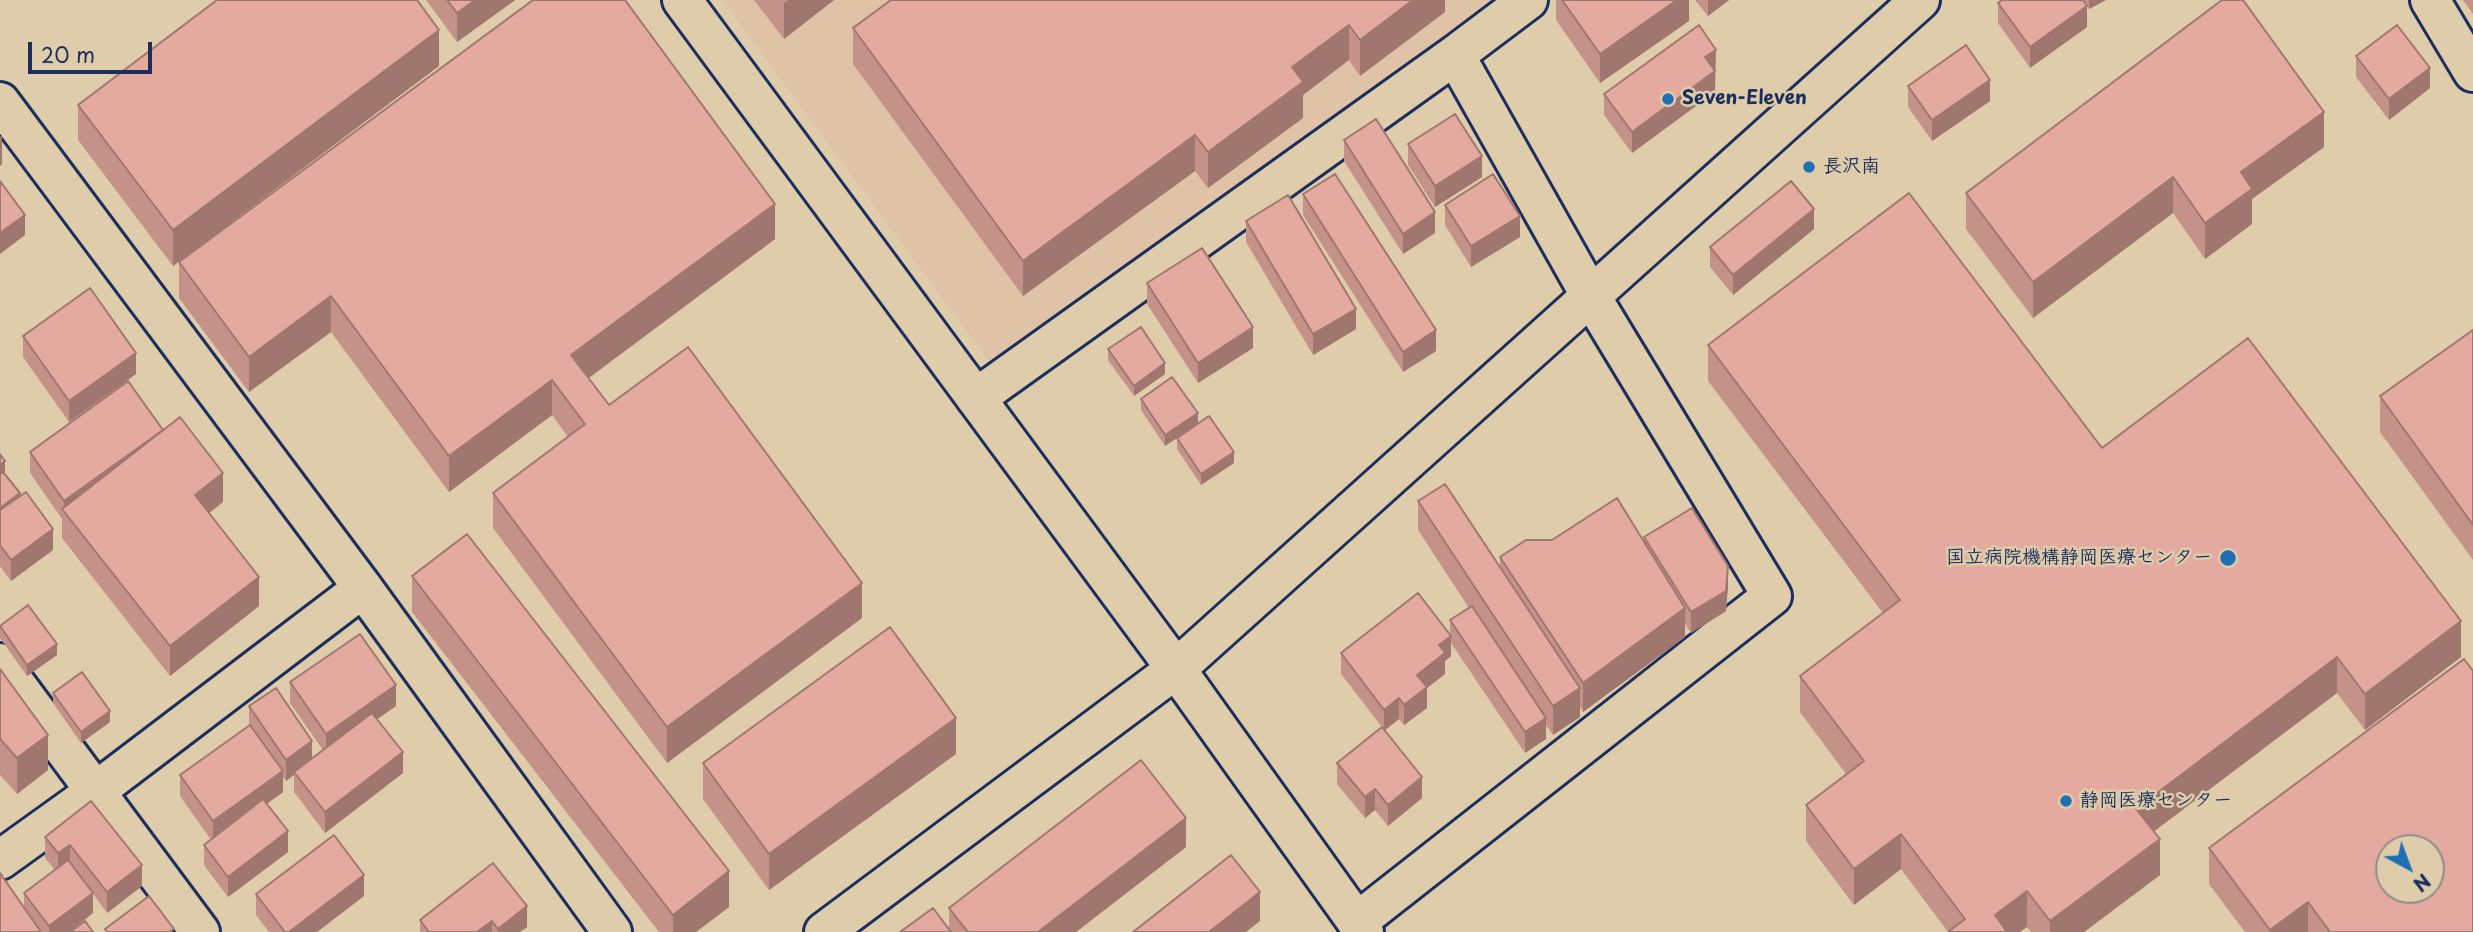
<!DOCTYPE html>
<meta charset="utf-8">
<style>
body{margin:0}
#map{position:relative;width:2473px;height:932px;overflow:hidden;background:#deccaa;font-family:"Playpen Sans",sans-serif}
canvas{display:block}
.north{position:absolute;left:2375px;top:834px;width:70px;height:70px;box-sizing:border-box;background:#deccaa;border:2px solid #908d8c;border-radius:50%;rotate:139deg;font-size:19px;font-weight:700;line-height:28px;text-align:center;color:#1b2f5e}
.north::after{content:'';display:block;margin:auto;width:24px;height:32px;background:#1f6fb2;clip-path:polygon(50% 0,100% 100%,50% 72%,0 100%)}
.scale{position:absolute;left:28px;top:42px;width:124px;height:32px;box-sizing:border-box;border:4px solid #1b2f5e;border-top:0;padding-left:9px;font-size:21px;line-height:24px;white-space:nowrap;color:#1b2f5e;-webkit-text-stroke:5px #deccaa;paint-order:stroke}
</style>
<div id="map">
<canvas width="2473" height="932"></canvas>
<div class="north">N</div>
<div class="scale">20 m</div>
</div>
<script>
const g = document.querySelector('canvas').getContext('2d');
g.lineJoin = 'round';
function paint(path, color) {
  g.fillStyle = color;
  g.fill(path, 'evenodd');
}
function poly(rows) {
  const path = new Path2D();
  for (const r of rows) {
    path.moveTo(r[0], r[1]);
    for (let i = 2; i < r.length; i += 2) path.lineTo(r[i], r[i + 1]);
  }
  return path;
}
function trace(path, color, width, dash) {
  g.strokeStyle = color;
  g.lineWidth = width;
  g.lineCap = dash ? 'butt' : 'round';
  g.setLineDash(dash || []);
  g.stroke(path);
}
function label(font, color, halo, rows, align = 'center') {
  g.font = font + ' "Playpen Sans","Klee One",sans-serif';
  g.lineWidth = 5;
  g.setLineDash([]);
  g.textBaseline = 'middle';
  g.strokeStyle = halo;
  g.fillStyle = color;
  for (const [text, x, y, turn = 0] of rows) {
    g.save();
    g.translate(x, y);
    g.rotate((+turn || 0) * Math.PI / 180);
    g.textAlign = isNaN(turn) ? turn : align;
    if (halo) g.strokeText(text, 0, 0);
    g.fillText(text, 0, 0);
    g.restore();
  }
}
const built = poly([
 [722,0,1499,0,996,371]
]);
const street = poly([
 [2430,0,2473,72],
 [0,102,363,588,612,932],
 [976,398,1455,55,1528,0],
 [0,663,200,932],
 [0,860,96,791,363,588],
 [1357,922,1772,596,1590,295,1455,55]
]);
const secondary = poly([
 [682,0,1176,669,1364,932],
 [824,932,1176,669,1920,0]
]);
const wall = poly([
 [426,0,515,0,457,42],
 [754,0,834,0,784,39],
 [1445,0,1445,12,1360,76,1349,60,1303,95,1303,118,1208,188,1195,171,1023,296,853,64,853,28],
 [1556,0,1689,0,1689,21,1600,83,1556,20],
 [1695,0,1729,0,1708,16],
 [2084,0,2106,0,2089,9,2087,6,2087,27,2030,68,1998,23,1998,3,2087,4],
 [2463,0,2473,0,2473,14],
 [2356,56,2430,88,2389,120,2356,77],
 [439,66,173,266,78,140,78,105],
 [1716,70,1715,71,1715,92,1632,153,1604,115,1604,94],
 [1908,86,1990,101,1932,141,1908,107],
 [1344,140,1435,233,1403,254,1344,161],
 [1408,144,1482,177,1435,207,1408,165],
 [2324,147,2252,199,2252,224,2205,259,2173,213,2033,318,1966,229,1966,193],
 [1303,194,1436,351,1403,372,1303,215],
 [1445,205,1520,237,1471,267,1445,225],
 [1246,221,1356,329,1313,355,1246,242],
 [1814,229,1733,295,1710,267,1710,247],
 [775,239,589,378,609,405,862,618,667,763,493,528,493,493,568,437,552,415,449,492,331,332,249,392,179,298,179,262],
 [1147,283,1253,348,1198,383,1147,304],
 [2473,330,2473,560,2380,432,2380,396],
 [23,336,136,374,69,422,23,357],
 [1708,345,2102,448,2461,657,2365,730,2337,693,2154,831,2160,875,2084,932,2031,932,2027,927,1948,932,1901,869,1854,905,1806,841,1806,805,1846,774,1800,712,1800,676,1883,613,1708,381],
 [1108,349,1165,374,1134,396,1108,360],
 [1141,399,1198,423,1234,463,1201,485,1177,449,1177,438,1165,446,1141,410],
 [163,430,223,502,209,513,259,606,170,676,62,538,62,519,30,473,30,452],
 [0,454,5,472,3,473,20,496,53,550,11,581,0,566],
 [1418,501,1500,568,1500,557,1644,542,1644,537,1728,586,1726,611,1691,633,1685,624,1685,637,1583,712,1580,707,1580,717,1553,735,1546,725,1546,739,1525,753,1451,643,1451,656,1445,661,1445,674,1427,688,1427,708,1404,725,1399,719,1385,730,1422,798,1388,826,1375,810,1365,818,1337,784,1337,763,1382,727,1341,674,1341,653,1450,634,1450,620,1469,608,1418,530],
 [412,576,729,907,696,932,659,932,412,612],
 [0,626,57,655,27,676,0,638],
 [0,669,48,770,17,794,0,775],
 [290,682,396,706,377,719,403,773,325,833,294,792,294,775,286,781,283,777,283,792,267,804,288,852,228,897,204,865,204,845,211,840,180,796,180,775,249,725,249,706,312,758,323,750,290,703],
 [53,693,110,722,81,743,53,703],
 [956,754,769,890,703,799,703,763],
 [91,801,142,886,107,913,93,894,93,913,69,932,0,932,24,908,24,893,55,870,45,858,45,837],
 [1186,847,1076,932,900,932,949,930,949,908],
 [2209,848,2473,932,2245,932,2209,884],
 [493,863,527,927,520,932,420,932,420,920],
 [256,894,364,896,317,932,269,932,256,915]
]);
const shadedWall = poly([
 [475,0,515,0,457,42,457,13],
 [788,0,834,0,784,39,784,3],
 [1413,0,1445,0,1445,12,1360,76,1360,40],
 [1677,0,1689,0,1689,21,1600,83,1600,54],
 [1708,0,1729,0,1708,16],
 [2089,0,2106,0,2089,9],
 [2087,6,2087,27,2030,68,2030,47],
 [1349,25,1349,60,1303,95,1303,118,1208,188,1208,152,1292,67],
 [439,30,439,66,173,266,173,230],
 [1716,50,1715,92,1632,153,1632,132,1705,57],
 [2430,68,2430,88,2389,120,2389,99],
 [1990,80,1990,101,1932,141,1932,120],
 [2324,112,2324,147,2252,199,2252,224,2205,259,2205,223,2241,172],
 [2,135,2,164,0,166,0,137],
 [1195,135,1195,171,1023,296,1023,261],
 [1482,156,1482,177,1435,207,1435,186],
 [2173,177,2173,213,2033,318,2033,282],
 [775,204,775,239,571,391,571,355],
 [1814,209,1814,229,1733,295,1733,275],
 [1435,212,1435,233,1403,254,1403,234],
 [25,215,25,235,0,254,0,233],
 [1520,216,1520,237,1471,267,1471,246],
 [331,296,331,332,249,392,249,357],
 [1356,309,1356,329,1313,355,1313,334],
 [1253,327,1253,348,1198,383,1198,363],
 [1436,330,1436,351,1403,372,1403,352],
 [136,353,136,374,69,422,69,401],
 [1165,363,1165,374,1134,396,1134,386],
 [552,380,552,415,449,492,449,456],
 [1198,413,1198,424,1165,446,1165,435],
 [164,431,64,512,64,501],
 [1234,452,1234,463,1201,485,1201,474],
 [5,461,5,472,0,475,0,465],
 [223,473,223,502,195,524,195,495],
 [20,493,20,504,0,519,0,508],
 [53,529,53,550,11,581,11,560],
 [1728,566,1728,586,1726,611,1691,633,1691,612],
 [259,577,259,606,170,676,170,646],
 [862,583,862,618,667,763,667,727],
 [1685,608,1685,637,1583,712,1583,683],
 [2461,621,2461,657,2365,730,2365,694],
 [1451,636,1451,656,1445,661,1445,674,1427,688,1427,708,1404,725,1404,705,1417,675,1439,645],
 [57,644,57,655,27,676,27,665],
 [2337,657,2337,693,2136,845,2136,809],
 [396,685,396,706,326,755,326,734],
 [1580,688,1580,717,1553,735,1553,706],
 [1399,698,1399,719,1384,731,1384,710],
 [110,711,110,722,81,743,81,732],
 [956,718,956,754,769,890,769,854],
 [1546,718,1546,739,1525,753,1525,732],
 [48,735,48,770,17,794,17,758],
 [312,741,312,762,294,772,294,775,286,781,286,760],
 [403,752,403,773,325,833,325,812],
 [283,771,283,792,213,842,213,821],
 [1422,777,1422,798,1388,826,1388,805],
 [1375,789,1375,810,1365,818,1365,797],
 [1186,818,1186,847,1076,932,1038,932],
 [288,831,288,852,228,897,228,877],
 [1901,834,1901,869,1854,905,1854,869],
 [2160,839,2160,875,2084,932,2050,932,2050,921],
 [70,845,70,865,58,874,58,853],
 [142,865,142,886,107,913,107,892],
 [729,871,729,907,696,932,673,932,673,915],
 [364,875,364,896,317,932,289,932],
 [2027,891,2027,927,2020,932,1995,932,1995,915],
 [1260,892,1260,921,1246,932,1209,932],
 [93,893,93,913,69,932,49,932,49,926],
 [2308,902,2308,932,2270,932,2270,930],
 [527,906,527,927,520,932,498,932,498,929],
 [492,921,492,932,477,932]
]);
const building = poly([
 [217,0,417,0,439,30,173,230,78,105,217,0],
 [447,0,475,0,457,13,447,0],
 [533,0,625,0,775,204,571,355,609,405,688,347,862,583,667,727,493,493,585,424,552,380,449,456,331,296,249,357,179,262,533,0],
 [891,0,1413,0,1360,40,1349,25,1292,67,1303,82,1208,152,1195,135,1023,261,853,28,891,0],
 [1562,0,1677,0,1600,54,1562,0],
 [2002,0,2083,0,2087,6,2030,47,1998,3,2002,0],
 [2222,0,2243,0,2324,112,2241,172,2252,189,2205,223,2173,177,2033,282,1966,193,2222,0],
 [1699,25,1716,50,1705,57,1715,71,1632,132,1604,94,1699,25],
 [2397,25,2430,68,2389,99,2356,56,2397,25],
 [1966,45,1990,80,1932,120,1908,86,1966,45],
 [1455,114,1482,156,1435,186,1408,144,1455,114],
 [1376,119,1435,212,1403,234,1344,140,1376,119],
 [1335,174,1436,330,1403,352,1303,194,1335,174],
 [1493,174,1520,216,1471,246,1445,205,1493,174],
 [0,181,25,215,0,233,0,181],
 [1791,181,1814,209,1733,275,1710,247,1791,181],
 [1909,193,2102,448,2248,338,2461,621,2365,694,2337,657,2136,809,2160,839,2050,921,2027,891,1995,915,2007,932,1948,932,1965,919,1901,834,1854,869,1806,805,1864,761,1800,676,1900,600,1708,345,1909,193],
 [1288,195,1356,309,1313,334,1246,221,1288,195],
 [1202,248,1253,327,1198,363,1147,283,1202,248],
 [90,288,136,353,69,401,23,336,90,288],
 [1141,327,1165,363,1134,386,1108,349,1141,327],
 [2473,330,2473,525,2380,396,2473,330],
 [1172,377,1198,413,1165,435,1141,399,1172,377],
 [128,381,163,430,64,501,30,452,128,381],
 [1209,416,1234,452,1201,474,1177,438,1209,416],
 [180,417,223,473,195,495,259,577,170,646,62,509,180,417],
 [0,454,5,461,0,465,0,454],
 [3,472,20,493,0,508,0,474,3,472],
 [1445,484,1580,688,1553,706,1418,501,1445,484],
 [26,492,53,529,11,560,0,545,0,510,26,492],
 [1617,498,1685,608,1583,683,1500,557,1526,540,1552,540,1617,498],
 [1692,508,1728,566,1726,591,1691,612,1644,537,1692,508],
 [467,534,729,871,673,915,412,576,467,534],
 [1418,593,1451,636,1439,645,1445,653,1417,675,1427,687,1404,705,1399,698,1384,710,1341,653,1418,593],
 [28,605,57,644,27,665,0,626,28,605],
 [1472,606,1546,718,1525,732,1450,620,1472,606],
 [890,627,956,718,769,854,703,763,890,627],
 [360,634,396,685,326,734,290,682,360,634],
 [2464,659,2473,671,2473,932,2330,932,2308,902,2270,930,2209,848,2464,659],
 [2389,848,2431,848,2431,890,2389,890,2389,848],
 [0,669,48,735,17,758,0,739,0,669],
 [82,672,110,711,81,732,53,693,82,672],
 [276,688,312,741,286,760,249,706,276,688],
 [372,713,403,752,325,812,294,772,372,713],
 [250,725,283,771,213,821,180,775,250,725],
 [1382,727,1422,777,1388,805,1375,789,1365,797,1337,763,1382,727],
 [1141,760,1186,818,1038,932,968,932,949,908,1141,760],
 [263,799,288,831,228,877,204,845,263,799],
 [91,801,142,865,107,892,70,845,58,853,45,837,91,801],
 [334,835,364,875,289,932,285,932,256,894,334,835],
 [1231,855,1260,892,1209,932,1133,932,1231,855],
 [68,860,93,893,49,926,24,893,68,860],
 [493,863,527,906,498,929,492,921,477,932,429,932,420,920,493,863],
 [0,873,41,932,0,932,0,873],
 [149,896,174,929,169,932,107,932,105,929,149,896],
 [933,908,951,932,900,932,933,908],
 [85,921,93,932,70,932,85,921]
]);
const markers = [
 [1668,99,7,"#1f6fb2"],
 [1809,167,7,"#1f6fb2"],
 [2228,558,9,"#1f6fb2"],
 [2066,801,7,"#1f6fb2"]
];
const poiNames = [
 ["Seven-Eleven",1682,99],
 ["長沢南",1823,167],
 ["国立病院機構静岡医療センター",2212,558,"right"],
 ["静岡医療センター",2080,801]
];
paint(built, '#e0c2a7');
trace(street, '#1b2f5e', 44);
trace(secondary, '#1b2f5e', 44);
trace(street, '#deccaa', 38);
trace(secondary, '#deccaa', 38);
paint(wall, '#c49289');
paint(shadedWall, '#a0776f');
paint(building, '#e4aa9f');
trace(building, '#a0776f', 2);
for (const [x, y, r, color] of markers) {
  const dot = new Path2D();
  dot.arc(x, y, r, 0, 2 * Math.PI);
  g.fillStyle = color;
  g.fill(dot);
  trace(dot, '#deccaa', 2.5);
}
label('bold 19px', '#1b2f5e', '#deccaa', poiNames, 'left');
</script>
